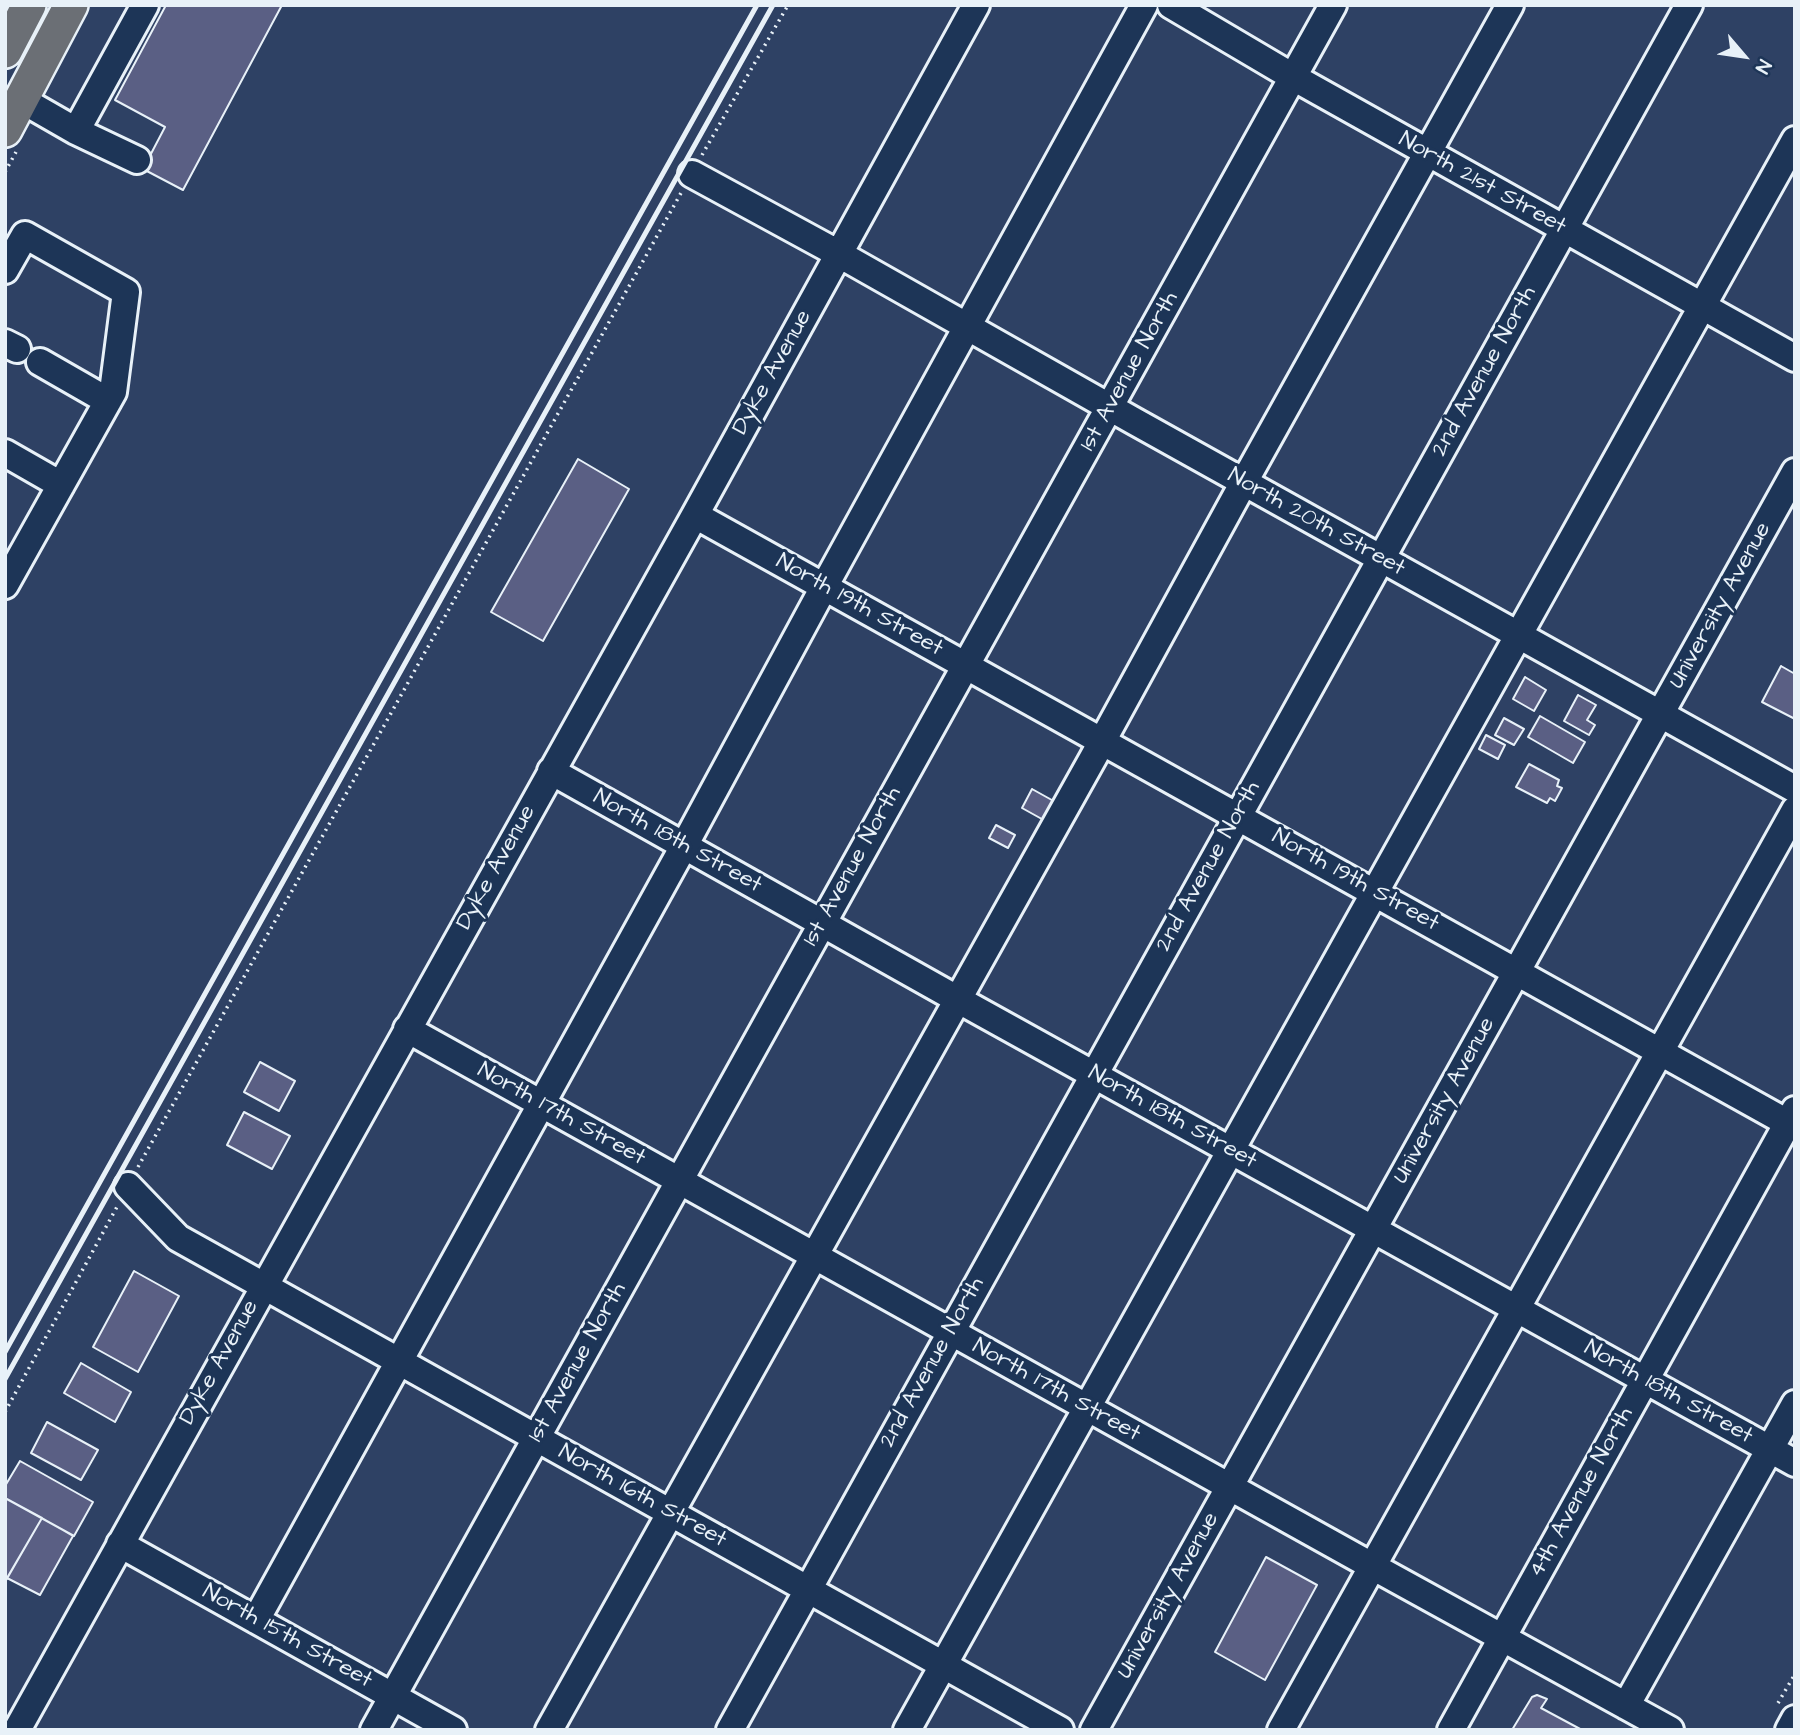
<!DOCTYPE html>
<style>
body{margin:0}
#map{position:relative;width:1800px;height:1735px;overflow:hidden;background:#2e4164;font-family:"Architects Daughter",sans-serif}
canvas{display:block}
.frame{position:absolute;inset:0;border:7px solid #e8f1f8;pointer-events:none}
.north{position:absolute;left:1709px;top:21px;width:70px;height:70px;-webkit-text-stroke:5px #1d3557;paint-order:stroke;rotate:119deg;font-size:19px;font-weight:700;line-height:28px;text-align:center;color:#e8f1f8}
.north::after{content:'';display:block;margin:auto;width:24px;height:32px;background:#e8f1f8;clip-path:polygon(50% 0,100% 100%,50% 72%,0 100%)}
</style>
<div id="map">
<canvas width="1800" height="1735"></canvas>
<div class="frame"></div>
<div class="north">N</div>
</div>
<script>
const g = document.querySelector('canvas').getContext('2d');
g.lineJoin = 'round';
function paint(path, color) {
  g.fillStyle = color;
  g.fill(path, 'evenodd');
}
function poly(rows) {
  const path = new Path2D();
  for (const r of rows) {
    path.moveTo(r[0], r[1]);
    for (let i = 2; i < r.length; i += 2) path.lineTo(r[i], r[i + 1]);
  }
  return path;
}
function trace(path, color, width, dash) {
  g.strokeStyle = color;
  g.lineWidth = width;
  g.lineCap = dash ? 'butt' : 'round';
  g.setLineDash(dash || []);
  g.stroke(path);
}
function label(font, color, halo, rows, align = 'center') {
  g.font = font + ' "Architects Daughter",sans-serif';
  g.lineWidth = 6;
  g.setLineDash([]);
  g.textBaseline = 'middle';
  g.strokeStyle = halo;
  g.fillStyle = color;
  for (const [text, x, y, turn = 0] of rows) {
    g.save();
    g.translate(x, y);
    g.rotate((+turn || 0) * Math.PI / 180);
    g.textAlign = isNaN(turn) ? turn : align;
    if (halo) g.strokeText(text, 0, 0);
    g.fillText(text, 0, 0);
    g.restore();
  }
}
const building = poly([
 [166,5,282,5,183,190,143,169,165,127,115,100,166,5],
 [578,459,629,489,543,641,491,612,578,459],
 [1781,666,1795,674,1795,719,1762,702,1781,666],
 [1525,677,1546,690,1534,711,1513,699,1525,677],
 [1578,695,1596,705,1587,720,1595,725,1589,735,1564,721,1578,695],
 [1540,716,1585,742,1573,763,1528,737,1540,716],
 [1504,718,1524,729,1514,745,1495,735,1504,718],
 [1486,735,1505,745,1498,759,1479,749,1486,735],
 [1529,764,1559,780,1557,786,1562,788,1555,801,1550,798,1547,803,1516,787,1529,764],
 [1032,789,1059,804,1049,823,1022,808,1032,789],
 [996,825,1015,835,1008,848,989,838,996,825],
 [260,1062,295,1081,279,1111,244,1092,260,1062],
 [244,1112,290,1136,272,1169,227,1145,244,1112],
 [134,1271,179,1296,138,1372,93,1347,134,1271],
 [81,1363,131,1392,115,1422,64,1393,81,1363],
 [47,1422,98,1450,81,1480,31,1453,47,1422],
 [20,1461,93,1502,74,1536,5,1498,5,1486,20,1461],
 [5,1498,42,1518,5,1582,5,1498],
 [42,1518,73,1536,40,1595,7,1578,42,1518],
 [1266,1557,1317,1585,1265,1680,1215,1652,1266,1557],
 [1537,1695,1547,1699,1541,1708,1582,1730,1512,1730,1532,1697,1537,1695]
]);
const path = poly([
 [702,155,788,5],
 [5,172,16,152],
 [138,1167,681,193],
 [5,1412,118,1205],
 [1778,1703,1795,1674]
]);
const minor = poly([
 [1171,5,1293,77,1795,358],
 [22,100,76,131,137,160],
 [76,131,145,5],
 [692,174,839,254,1134,421,1795,789],
 [5,270,25,235,126,292,113,392,5,585],
 [5,343,17,349],
 [40,362,108,401],
 [5,453,61,485],
 [695,515,1795,1127],
 [551,771,957,999,1795,1463],
 [407,1029,1372,1566,1670,1730],
 [128,1186,178,1238,1060,1730],
 [120,1544,453,1730],
 [256,1620,684,846,824,587,1144,5],
 [1626,1706,1795,1404],
 [17,1730,695,515,976,5],
 [374,1730,1333,5],
 [549,1730,1093,758,1244,482,1510,5],
 [730,1730,1689,5],
 [907,1730,1795,140],
 [1094,1730,1795,472],
 [1281,1730,1795,810],
 [1451,1730,1795,1110],
 [1789,1730,1795,1719]
]);
const major = poly([
 [5,51,29,5],
 [5,130,71,5]
]);
const rail = poly([
 [5,1352,757,5],
 [5,1379,773,5]
]);
const streetNames = [
 ["North 21st Street",1482,184,29],
 ["1st Avenue North",1130,372,-61],
 ["2nd Avenue North",1485,372,-61],
 ["Dyke Avenue",773,373,-61],
 ["North 20th Street",1316,523,29],
 ["North 19th Street",859,606,29],
 ["University Avenue",1721,606,-61],
 ["North 18th Street",677,842,29],
 ["1st Avenue North",853,867,-61],
 ["2nd Avenue North",1209,867,-61],
 ["Dyke Avenue",497,868,-61],
 ["North 19th Street",1355,881,29],
 ["University Avenue",1445,1101,-61],
 ["North 17th Street",561,1115,29],
 ["North 18th Street",1172,1118,29],
 ["Dyke Avenue",220,1363,-61],
 ["1st Avenue North",578,1363,-61],
 ["2nd Avenue North",933,1363,-61],
 ["North 17th Street",1056,1391,29],
 ["North 18th Street",1668,1393,29],
 ["4th Avenue North",1582,1493,-61],
 ["North 16th Street",642,1497,29],
 ["University Avenue",1169,1596,-61],
 ["North 15th Street",287,1637,29]
];
paint(building, '#5a5f84');
trace(building, '#e8f1f8', 2);
trace(minor, '#e8f1f8', 32);
trace(major, '#e8f1f8', 38);
trace(path, '#e8f1f8', 3.5, [2, 5]);
trace(minor, '#1d3557', 26);
trace(major, '#6b6f75', 33);
trace(rail, '#e8f1f8', 5);
label('23px', '#e8f1f8', '#1d3557', streetNames);
</script>
